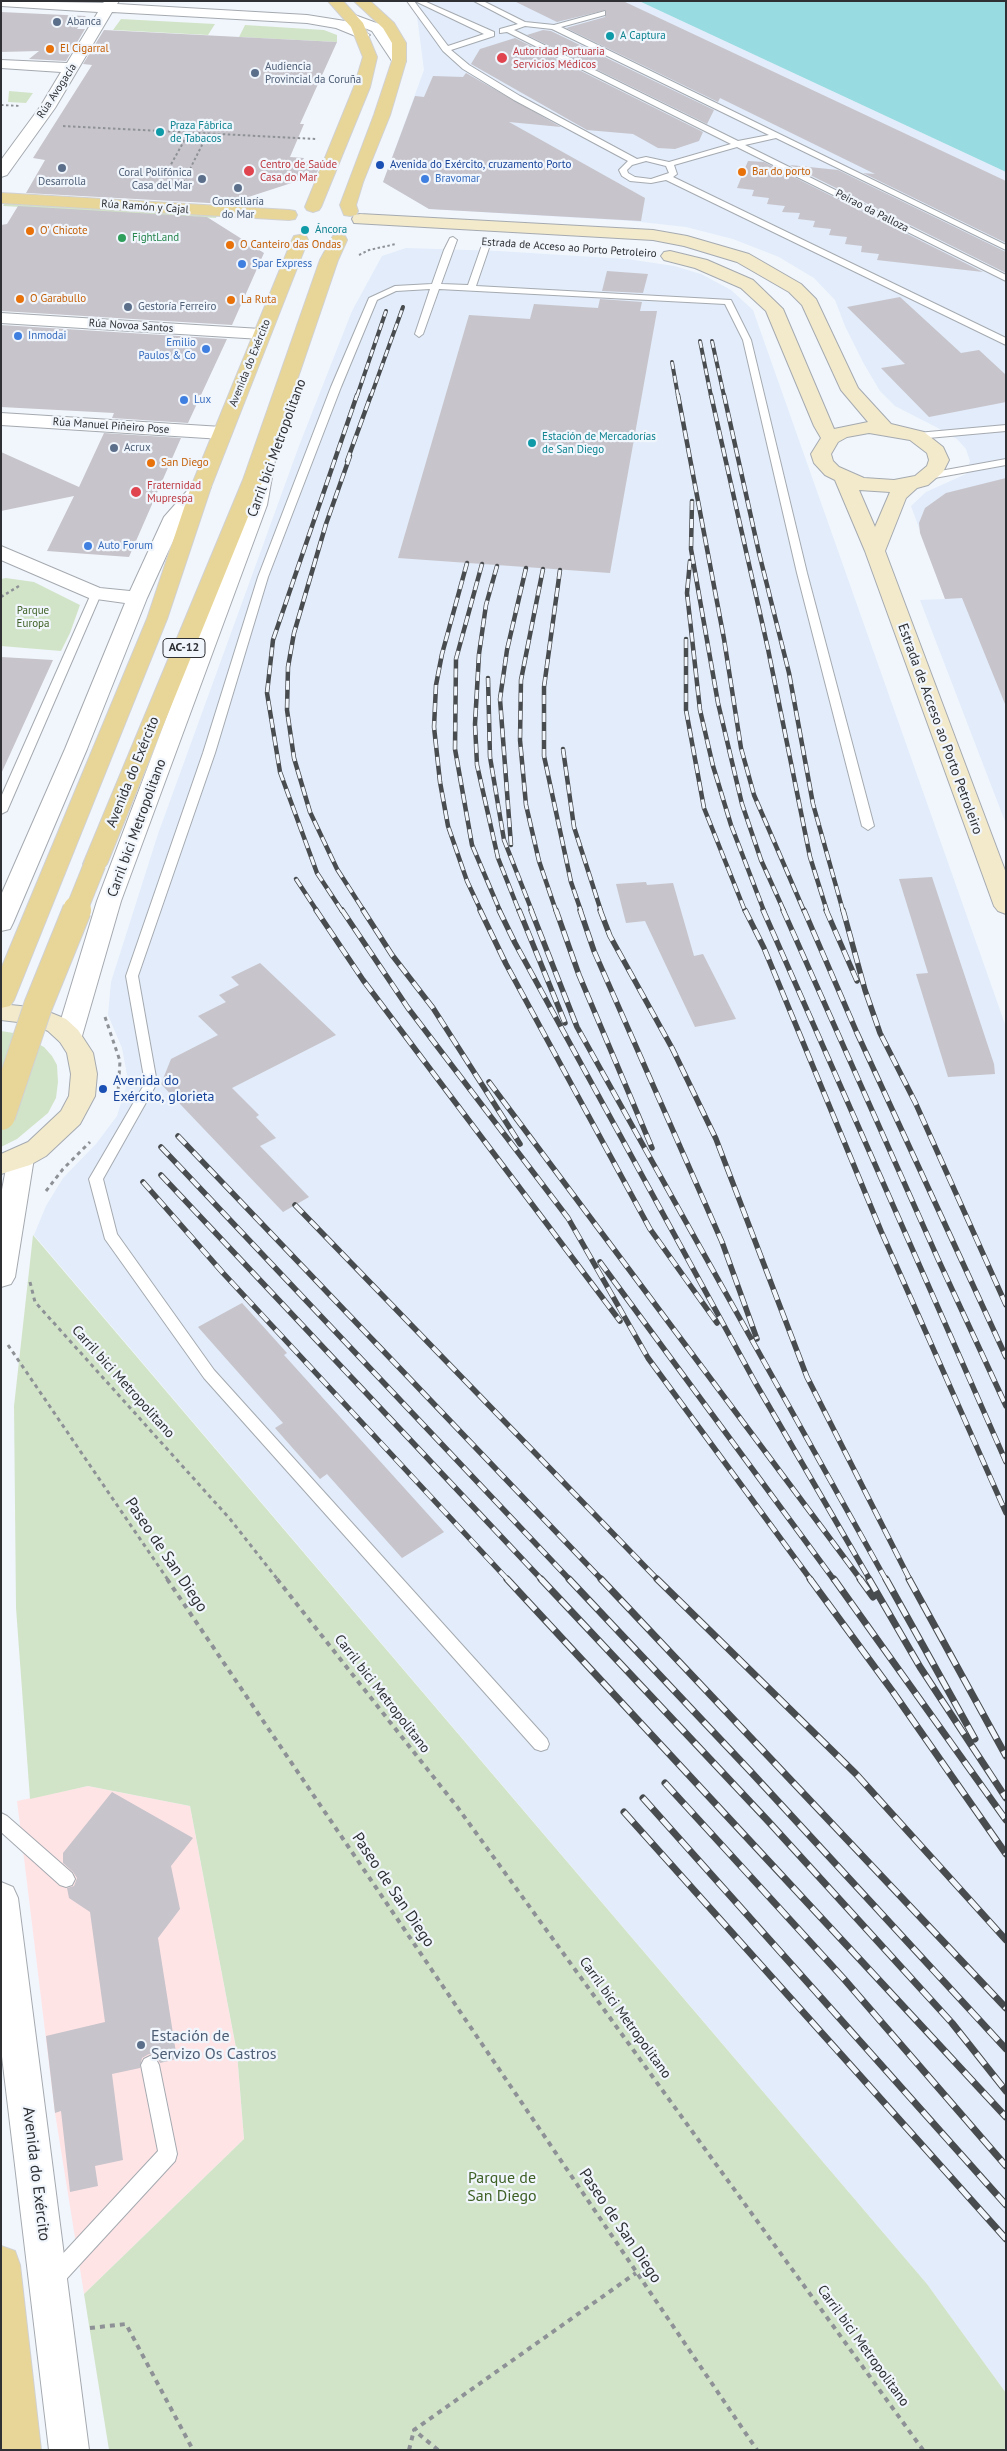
<!DOCTYPE html>
<meta charset="utf-8">
<style>
body{margin:0}
#map{position:relative;width:1007px;height:2451px;overflow:hidden;background:#f1f6fd;font-family:"PT Sans",sans-serif}
canvas{display:block}
.frame{position:absolute;inset:0;border:2px solid #2e3033;pointer-events:none}
</style>
<div id="map">
<canvas width="1007" height="2451"></canvas>
<div class="frame"></div>
</div>
<script>
const g = document.querySelector('canvas').getContext('2d');
g.lineJoin = 'round';
function paint(path, color) {
  g.fillStyle = color;
  g.fill(path, 'evenodd');
}
function poly(rows) {
  const path = new Path2D();
  for (const r of rows) {
    path.moveTo(r[0], r[1]);
    for (let i = 2; i < r.length; i += 2) path.lineTo(r[i], r[i + 1]);
  }
  return path;
}
function trace(path, color, width, dash) {
  g.strokeStyle = color;
  g.lineWidth = width;
  g.lineCap = dash ? 'butt' : 'round';
  g.setLineDash(dash || []);
  g.stroke(path);
}
function label(font, color, halo, rows, align = 'center') {
  g.font = font + ' "PT Sans",sans-serif';
  g.lineWidth = 4.5;
  g.setLineDash([]);
  g.textBaseline = 'middle';
  g.strokeStyle = halo;
  g.fillStyle = color;
  for (const [text, x, y, turn = 0] of rows) {
    g.save();
    g.translate(x, y);
    g.rotate((+turn || 0) * Math.PI / 180);
    g.textAlign = isNaN(turn) ? turn : align;
    if (halo) g.strokeText(text, 0, 0);
    g.fillText(text, 0, 0);
    g.restore();
  }
}
const commercial = poly([
 [88,1786,190,1806,237,2053,244,2139,84,2294,55,2113,17,1801]
]);
const built = poly([
 [415,1,639,1,1006,172,1006,824,920,600,945,599,911,506,926,492,966,474,970,461,966,449,957,439,936,427,895,406,880,391,864,364,845,326,835,300,814,278,779,257,733,239,686,227,632,221,429,209,383,182,424,70],
 [406,248,498,251,627,259,674,266,701,274,731,290,753,310,1006,1027,1006,2393,927,2284,34,1235,46,1206,63,1178,96,1144,117,1116,128,1080,122,1048,108,1015,111,982,158,834,299,446,352,311,382,256]
]);
const green = poly([
 [121,19,215,24,208,35,113,30],
 [245,25,324,30,337,35,337,42,239,37],
 [9,91,33,93,26,103,8,102],
 [5,203,217,215,216,218,3,206],
 [6,578,34,582,80,605,70,633,61,651,1,646,1,579],
 [1,1031,20,1034,44,1047,52,1056,57,1065,58,1082,56,1098,48,1113,17,1139,1,1147],
 [33,1235,927,2284,1006,2393,1006,2450,109,2450,84,2294,244,2139,237,2053,190,1806,88,1786,30,1799,16,1608,14,1406]
]);
const water = poly([
 [639,1,1006,1,1006,172]
]);
const building = poly([
 [514,1,623,1,1006,181,1006,243,863,173,875,174,720,98,718,102,566,28,605,17,606,10,557,22],
 [1,12,86,16,77,29,85,29,66,61,29,59,39,51,1,52],
 [104,30,337,42,300,124,304,124,290,157,304,158,302,161,321,163,316,175,227,204,26,193,45,160,33,158,92,65,83,64],
 [543,30,551,31,714,110,707,124,527,35],
 [515,38,703,132,699,141,675,149,658,148,633,134,587,130,471,64,480,49],
 [466,73,561,127,509,122,645,198,641,221,429,209,383,182,415,96,424,97,433,76,463,77],
 [748,161,764,162,983,272,877,260,879,254,861,252,862,246,845,244,847,237,829,235,831,229,813,227,815,221,798,219,800,213,782,212,785,206,767,204,769,198,752,196,754,190,737,188],
 [790,165,838,170,1006,252,1006,273],
 [18,206,207,217,264,253,232,325,1,311,1,225,7,224],
 [607,271,648,274,643,293,602,291],
 [900,297,961,353,979,350,1006,375,1006,402,929,417,881,368,905,364,847,307],
 [600,299,642,302,640,311,657,311,610,573,398,558,469,315,530,319,534,304,598,308],
 [1,325,227,339,188,423,112,418,114,413,1,407],
 [104,433,181,438,129,557,47,551,74,496,1,511,1,452,79,487],
 [1006,478,1006,703,1005,704,962,598,945,599,920,533,919,523,925,508,946,493],
 [1,657,53,660,1,774],
 [932,877,994,1064,995,1074,948,1077,916,974,928,973,899,879],
 [646,882,647,885,673,883,694,956,703,954,736,1019,695,1027,645,921,626,923,616,884],
 [260,963,336,1035,232,1088,259,1115,256,1117,276,1138,260,1146,309,1197,283,1212,161,1084,171,1059,218,1035,198,1016,226,1002,219,995,239,985,231,977],
 [242,1303,287,1353,284,1355,444,1532,402,1558,327,1474,320,1479,275,1428,283,1423,198,1327],
 [112,1792,193,1838,171,1866,180,1909,158,1938,177,2059,160,2063,157,2057,149,2054,142,2058,140,2068,112,2074,123,2160,95,2166,98,2186,70,2192,61,2111,55,2113,46,2036,105,2022,90,1912,69,1898,67,1888,74,1886,77,1878,73,1872,63,1863,63,1853]
]);
const pathFar3 = poly([
 [1,105,21,106],
 [63,126,316,139],
 [159,186,189,132],
 [181,187,208,133],
 [359,255,369,250,396,244]
]);
const pathFar2 = poly([
 [1,597,19,586]
]);
const pathFar1 = poly([
 [105,1017,120,1061,118,1093],
 [46,1191,63,1169,90,1142],
 [30,1282,35,1302,230,1519,278,1580],
 [8,1345,168,1580]
]);
const path = poly([
 [167,1579,757,2450],
 [277,1579,458,1808,923,2450],
 [90,2328,126,2324,193,2450],
 [409,2450,414,2430],
 [438,2450,414,2430,636,2273]
]);
const lane = poly([
 [407,1,414,1,448,46,484,34,415,1,424,1,494,32,494,36,451,50,469,65,520,96,637,159,646,157,669,162,731,144,507,32,500,33,500,29,518,24,474,1,483,1,525,22,554,25,605,11,605,15,561,27,1006,245,1006,250,776,138,745,145,1006,275,1006,281,737,147,674,165,677,174,673,177,1006,338,1006,345,666,180,651,183,630,181,622,176,619,170,628,161,514,100,463,69,443,51,407,1],
 [525,26,552,29,769,135,738,141,514,30,525,26],
 [646,161,666,166,669,173,651,179,635,177,628,173,627,170,632,165,646,161],
 [453,237,457,240,441,284,468,285,483,242,487,239,491,242,476,286,731,300,751,340,807,573,874,826,868,830,862,826,797,573,743,340,725,304,439,289,423,334,419,337,415,334,430,289,396,291,377,300,341,387,268,577,215,753,138,976,157,1083,103,1179,117,1234,214,1370,547,1739,549,1744,547,1749,541,1751,535,1749,204,1378,105,1239,89,1179,145,1083,126,976,203,753,258,577,331,387,369,298,395,286,432,284,444,250,450,238,453,237],
 [1006,425,1006,431,917,439,912,436,917,433,1006,425],
 [1006,459,1006,465,929,479,924,476,929,473,1006,459],
 [96,591,101,594,7,811,1,814,1,797,91,594,96,591],
 [1,1813,7,1816,72,1873,75,1879,72,1885,66,1887,60,1885,1,1832,1,1813],
 [150,2056,156,2059,159,2065,177,2154,175,2161,59,2287,52,2290,45,2287,42,2280,45,2273,158,2151,141,2065,144,2059,150,2056]
]);
const street = poly([
 [1,1,103,3,105,1,119,1,117,4,307,15,345,21,370,35,363,39,336,28,307,23,112,12,55,108,7,175,1,177,1,160,40,107,61,72,1,68,1,60,67,63,98,12,1,6,1,1],
 [352,14,382,25,406,61,404,64,394,64,372,31,347,21,345,18,352,14],
 [1,313,261,329,267,330,270,334,267,338,261,339,1,323,1,313],
 [1,413,222,427,229,429,231,433,229,437,222,439,1,425,1,413],
 [267,443,274,445,277,449,267,505,121,901,82,1036,78,1042,69,1045,60,1042,56,1036,97,901,247,505,257,449,260,445,267,443],
 [201,481,208,483,211,487,183,519,147,598,87,749,13,923,10,929,1,931,1,895,65,749,125,603,89,598,1,560,1,546,100,588,130,591,164,517,194,483,201,481],
 [21,1148,30,1151,34,1158,15,1277,11,1284,1,1287,1,1195,8,1158,12,1151,21,1148],
 [1,1882,13,1887,18,1898,89,2450,49,2450,1,2048,1,1882]
]);
const secondary = poly([
 [360,214,653,230,687,236,749,254,801,284,816,299,858,388,891,424,924,432,943,447,949,460,943,472,928,485,917,488,906,498,885,551,1006,873,1006,914,998,911,994,906,865,551,835,480,825,475,814,463,811,454,821,438,814,426,766,311,741,288,695,268,664,260,661,256,664,252,670,251,707,260,753,280,783,309,834,429,868,422,841,390,802,305,789,292,737,262,684,246,653,240,354,223,352,219,354,215,360,214],
 [869,433,910,440,927,453,929,460,927,466,915,476,894,480,864,478,839,467,833,461,831,454,838,442,847,437,869,433],
 [859,490,890,492,875,527,859,490],
 [1,1004,39,1008,66,1019,78,1030,93,1053,97,1074,95,1096,80,1124,46,1156,30,1165,1,1174,1,1154,28,1142,61,1111,69,1096,71,1074,67,1053,60,1042,48,1031,34,1024,1,1020,1,1004]
]);
const primary = poly([
 [328,1,343,1,363,23,377,57,370,87,321,207,319,210,313,212,307,210,305,207,354,87,363,57,351,27,328,1],
 [354,1,370,1,394,23,406,43,406,61,390,115,363,182,356,205,358,211,356,215,350,216,344,215,340,205,374,115,392,61,392,43,383,28,354,1],
 [1,193,289,210,295,211,297,215,295,219,289,220,1,203,1,193],
 [300,235,306,236,308,240,211,487,167,619,14,1000,10,1006,1,1008,1,969,147,619,191,487,292,240,294,236,300,235],
 [339,235,345,236,347,240,338,260,263,480,107,864,103,869,95,871,87,869,83,864,243,480,320,260,333,236,339,235],
 [1,2246,15,2251,20,2265,41,2450,1,2450,1,2246]
]);
const railFar3 = poly([
 [700,341,711,396],
 [712,341,724,396],
 [672,362,678,396],
 [357,396,386,311],
 [371,396,403,307]
]);
const railFar2 = poly([
 [678,395,724,639,741,748,754,795,804,911],
 [711,395,768,649,810,857,827,911],
 [724,395,759,553,789,673,813,804,843,911],
 [350,456,326,524,294,633,288,667,287,710,294,758,310,812,337,869,364,911],
 [347,461,371,395],
 [692,501,691,549,718,703,742,804,761,860,784,911],
 [690,561,687,593,700,710,713,766,731,825,764,911],
 [467,563,442,654,436,685,434,727,440,782,448,826,467,881,481,911],
 [482,564,456,659,455,749,472,845,500,911],
 [497,566,486,605,479,654,475,724,477,765,498,858,519,911],
 [543,569,521,680,520,740,526,805,539,861,556,911],
 [560,570,544,687,544,756,571,882,581,911],
 [686,639,686,710,704,808,745,911],
 [488,678,490,757,504,840,532,911],
 [563,749,574,827,601,911],
 [511,845,500,699,507,650,526,568],
 [296,879,317,911],
 [342,911,317,873,280,772,267,693,273,640,357,395]
]);
const railFar1 = poly([
 [316,910,363,980,620,1321],
 [342,910,408,1008,568,1218,648,1358,811,1580],
 [363,910,392,955,433,1008,520,1144],
 [480,910,506,964,650,1229,717,1323],
 [499,910,515,943,756,1384,870,1580],
 [519,910,565,1023],
 [531,910,577,1027,886,1580],
 [556,910,579,975,652,1148],
 [580,910,594,951,722,1242,757,1339],
 [600,910,610,936,672,1048,716,1139,807,1377,910,1580],
 [745,910,764,948,881,1231,1006,1513],
 [763,910,1006,1462],
 [783,910,938,1259,1006,1406],
 [804,910,857,1033,1006,1357],
 [826,910,857,981],
 [843,910,865,990,880,1033,915,1102,1006,1305],
 [489,1082,861,1580],
 [178,1136,602,1580],
 [161,1147,570,1580],
 [161,1175,542,1580],
 [143,1182,223,1273,508,1580],
 [295,1205,658,1580],
 [600,1262,834,1580]
]);
const rail = poly([
 [507,1579,1006,2117],
 [541,1579,768,1821,952,2023,1006,2091],
 [569,1579,751,1772,1006,2049],
 [601,1579,1006,2008],
 [657,1579,856,1774,1006,1940],
 [810,1579,893,1692,1006,1854],
 [834,1579,1006,1820],
 [860,1579,873,1597],
 [869,1579,920,1667,1006,1798],
 [886,1579,975,1739],
 [909,1579,1006,1756],
 [665,1783,844,1979,1006,2166],
 [643,1798,1006,2205],
 [624,1812,1006,2239]
]);
const primaryBridgeFar1 = poly([
 [76,911,95,864]
]);
const primaryBridge = poly([
 [1,1116,38,1006,77,910]
]);
const markers = [
 [57,22,5,"#5c6f8a"],
 [610,36,5,"#0f9aa8"],
 [50,49,5,"#e8710a"],
 [502,58,6,"#e0444e"],
 [255,73,5,"#5c6f8a"],
 [160,132,5,"#0f9aa8"],
 [380,165,5,"#1a4fb4"],
 [62,168,5,"#5c6f8a"],
 [249,171,6,"#e0444e"],
 [742,172,5,"#e8710a"],
 [202,179,5,"#5c6f8a"],
 [425,179,5,"#3f7fe0"],
 [238,188,5,"#5c6f8a"],
 [305,230,5,"#0f9aa8"],
 [30,231,5,"#e8710a"],
 [122,238,5,"#2e9e5b"],
 [230,245,5,"#e8710a"],
 [242,264,5,"#3f7fe0"],
 [20,299,5,"#e8710a"],
 [231,300,5,"#e8710a"],
 [128,307,5,"#5c6f8a"],
 [18,336,5,"#3f7fe0"],
 [206,349,5,"#3f7fe0"],
 [184,400,5,"#3f7fe0"],
 [532,443,5,"#0f9aa8"],
 [114,448,5,"#5c6f8a"],
 [151,463,5,"#e8710a"],
 [136,492,6,"#e0444e"],
 [88,546,5,"#3f7fe0"],
 [103,1089,5,"#1a4fb4"],
 [141,2045,5,"#5c6f8a"]
];
const farServicenames = [
 ["Abanca",67,22],
 ["Audiencia",265,67],
 ["Provincial da Coruña",265,80],
 ["Coral Polifónica",192,173,"right"],
 ["Casa del Mar",192,186,"right"],
 ["Desarrolla",62,182,"center"],
 ["Consellaría",238,202,"center"],
 ["do Mar",238,215,"center"],
 ["Gestoría Ferreiro",138,307],
 ["Acrux",124,448]
];
const farCulturenames = [
 ["A Captura",620,36],
 ["Praza Fábrica",170,126],
 ["de Tabacos",170,139],
 ["Áncora",315,230],
 ["Estación de Mercadorías",542,437],
 ["de San Diego",542,450]
];
const farFoodnames = [
 ["El Cigarral",60,49],
 ["Bar do porto",752,172],
 ["O' Chicote",40,231],
 ["O Canteiro das Ondas",240,245],
 ["O Garabullo",30,299],
 ["La Ruta",241,300],
 ["San Diego",161,463]
];
const farHealthnames = [
 ["Autoridad Portuaria",513,52],
 ["Servicios Médicos",513,65],
 ["Centro de Saúde",260,165],
 ["Casa do Mar",260,178],
 ["Fraternidad",147,486],
 ["Muprespa",147,499]
];
const farStreetnames = [
 ["Rúa Avogacía",57,91,-57],
 ["Rúa Ramón y Cajal",145,207,4],
 ["Peirao da Palloza",872,211,27],
 ["Estrada de Acceso ao Porto Petroleiro",569,248,4],
 ["Rúa Novoa Santos",131,326,4],
 ["Avenida do Exército",250,363,-68],
 ["Rúa Manuel Piñeiro Pose",111,426,4]
];
const farTransitnames = [
 ["Avenida do Exército, cruzamento Porto",390,165]
];
const farShopnames = [
 ["Bravomar",435,179],
 ["Spar Express",252,264],
 ["Inmodai",28,336],
 ["Emilio",196,343,"right"],
 ["Paulos & Co",196,356,"right"],
 ["Lux",194,400],
 ["Auto Forum",98,546]
];
const farLeisurenames = [
 ["FightLand",132,238]
];
const farParknames = [
 ["Parque",33,611],
 ["Europa",33,624]
];
const shields = [
 [184,648,42]
];
const shieldNames = [
 ["AC-12",184,648]
];
const streetNames = [
 ["Carril bici Metropolitano",277,448,-70],
 ["Estrada de Acceso ao Porto Petroleiro",940,729,70],
 ["Avenida do Exército",133,772,-68],
 ["Carril bici Metropolitano",137,828,-70],
 ["Carril bici Metropolitano",123,1382,48],
 ["Carril bici Metropolitano",382,1694,52],
 ["Carril bici Metropolitano",625,2018,54],
 ["Carril bici Metropolitano",863,2346,54]
];
const transitNames = [
 ["Avenida do",113,1081],
 ["Exército, glorieta",113,1097]
];
const nearStreetnames = [
 ["Paseo de San Diego",166,1555,56],
 ["Paseo de San Diego",393,1890,56],
 ["Avenida do Exército",36,2174,83],
 ["Paseo de San Diego",620,2226,56]
];
const nearServicenames = [
 ["Estación de",151,2036],
 ["Servizo Os Castros",151,2054]
];
const nearParknames = [
 ["Parque de",502,2178],
 ["San Diego",502,2196]
];
paint(commercial, '#ffe4e6');
paint(built, '#e2ecfa');
paint(green, '#d2e4c8');
paint(water, '#98dbe1');
paint(building, '#c7c4cb');
trace(lane, '#a5aab0', 2);
trace(street, '#a5aab0', 2);
trace(secondary, '#a5aab0', 2);
trace(primary, '#d1d1d2', 2);
trace(pathFar3, '#8e9297', 2, [2.5, 2.5]);
trace(pathFar2, '#8e9297', 2.5, [3, 3]);
trace(pathFar1, '#8e9297', 3, [4, 4]);
trace(path, '#8e9297', 4, [5, 5]);
paint(lane, '#fff');
paint(street, '#fff');
paint(secondary, '#f3eacc');
paint(primary, '#e8d698');
trace(railFar3, '#494c4f', 4);
trace(railFar2, '#494c4f', 4.5);
trace(railFar1, '#494c4f', 5.5);
trace(rail, '#494c4f', 7);
trace(railFar3, '#f1f6fd', 2.5, [7]);
trace(railFar2, '#f1f6fd', 3, [9]);
trace(railFar1, '#f1f6fd', 4, [11]);
trace(rail, '#f1f6fd', 5, [14]);
trace(primaryBridgeFar1, '#d1d1d2', 23, []);
trace(primaryBridge, '#d1d1d2', 30, []);
trace(primaryBridgeFar1, '#e8d698', 21);
trace(primaryBridge, '#e8d698', 28);
for (const [x, y, r, color] of markers) {
  const dot = new Path2D();
  dot.arc(x, y, r, 0, 2 * Math.PI);
  g.fillStyle = color;
  g.fill(dot);
  trace(dot, '#f1f6fd', 2);
}
label('11px', '#4e5e75', '#f1f6fd', farServicenames, 'left');
label('11px', '#0d838f', '#f1f6fd', farCulturenames, 'left');
label('11px', '#c56008', '#f1f6fd', farFoodnames, 'left');
label('11px', '#be3a42', '#f1f6fd', farHealthnames, 'left');
label('11px', '#2e3033', '#f1f6fd', farStreetnames);
label('11px', '#164399', '#f1f6fd', farTransitnames, 'left');
label('11px', '#366cbe', '#f1f6fd', farShopnames, 'left');
label('11px', '#27864d', '#f1f6fd', farLeisurenames, 'left');
label('11px', '#3f6125', '#f1f6fd', farParknames);
for (const [x, y, w] of shields) {
  const box = new Path2D();
  box.roundRect(x - w / 2, y - 9.5, w, 19, 4);
  g.fillStyle = '#f1f6fd';
  g.fill(box);
  trace(box, '#2e3033', 1);
}
label('bold 12px', '#2e3033', null, shieldNames);
label('14px', '#2e3033', '#f1f6fd', streetNames);
label('14px', '#164399', '#f1f6fd', transitNames, 'left');
label('16px', '#2e3033', '#f1f6fd', nearStreetnames);
label('16px', '#4e5e75', '#f1f6fd', nearServicenames, 'left');
label('16px', '#3f6125', '#f1f6fd', nearParknames);
</script>
